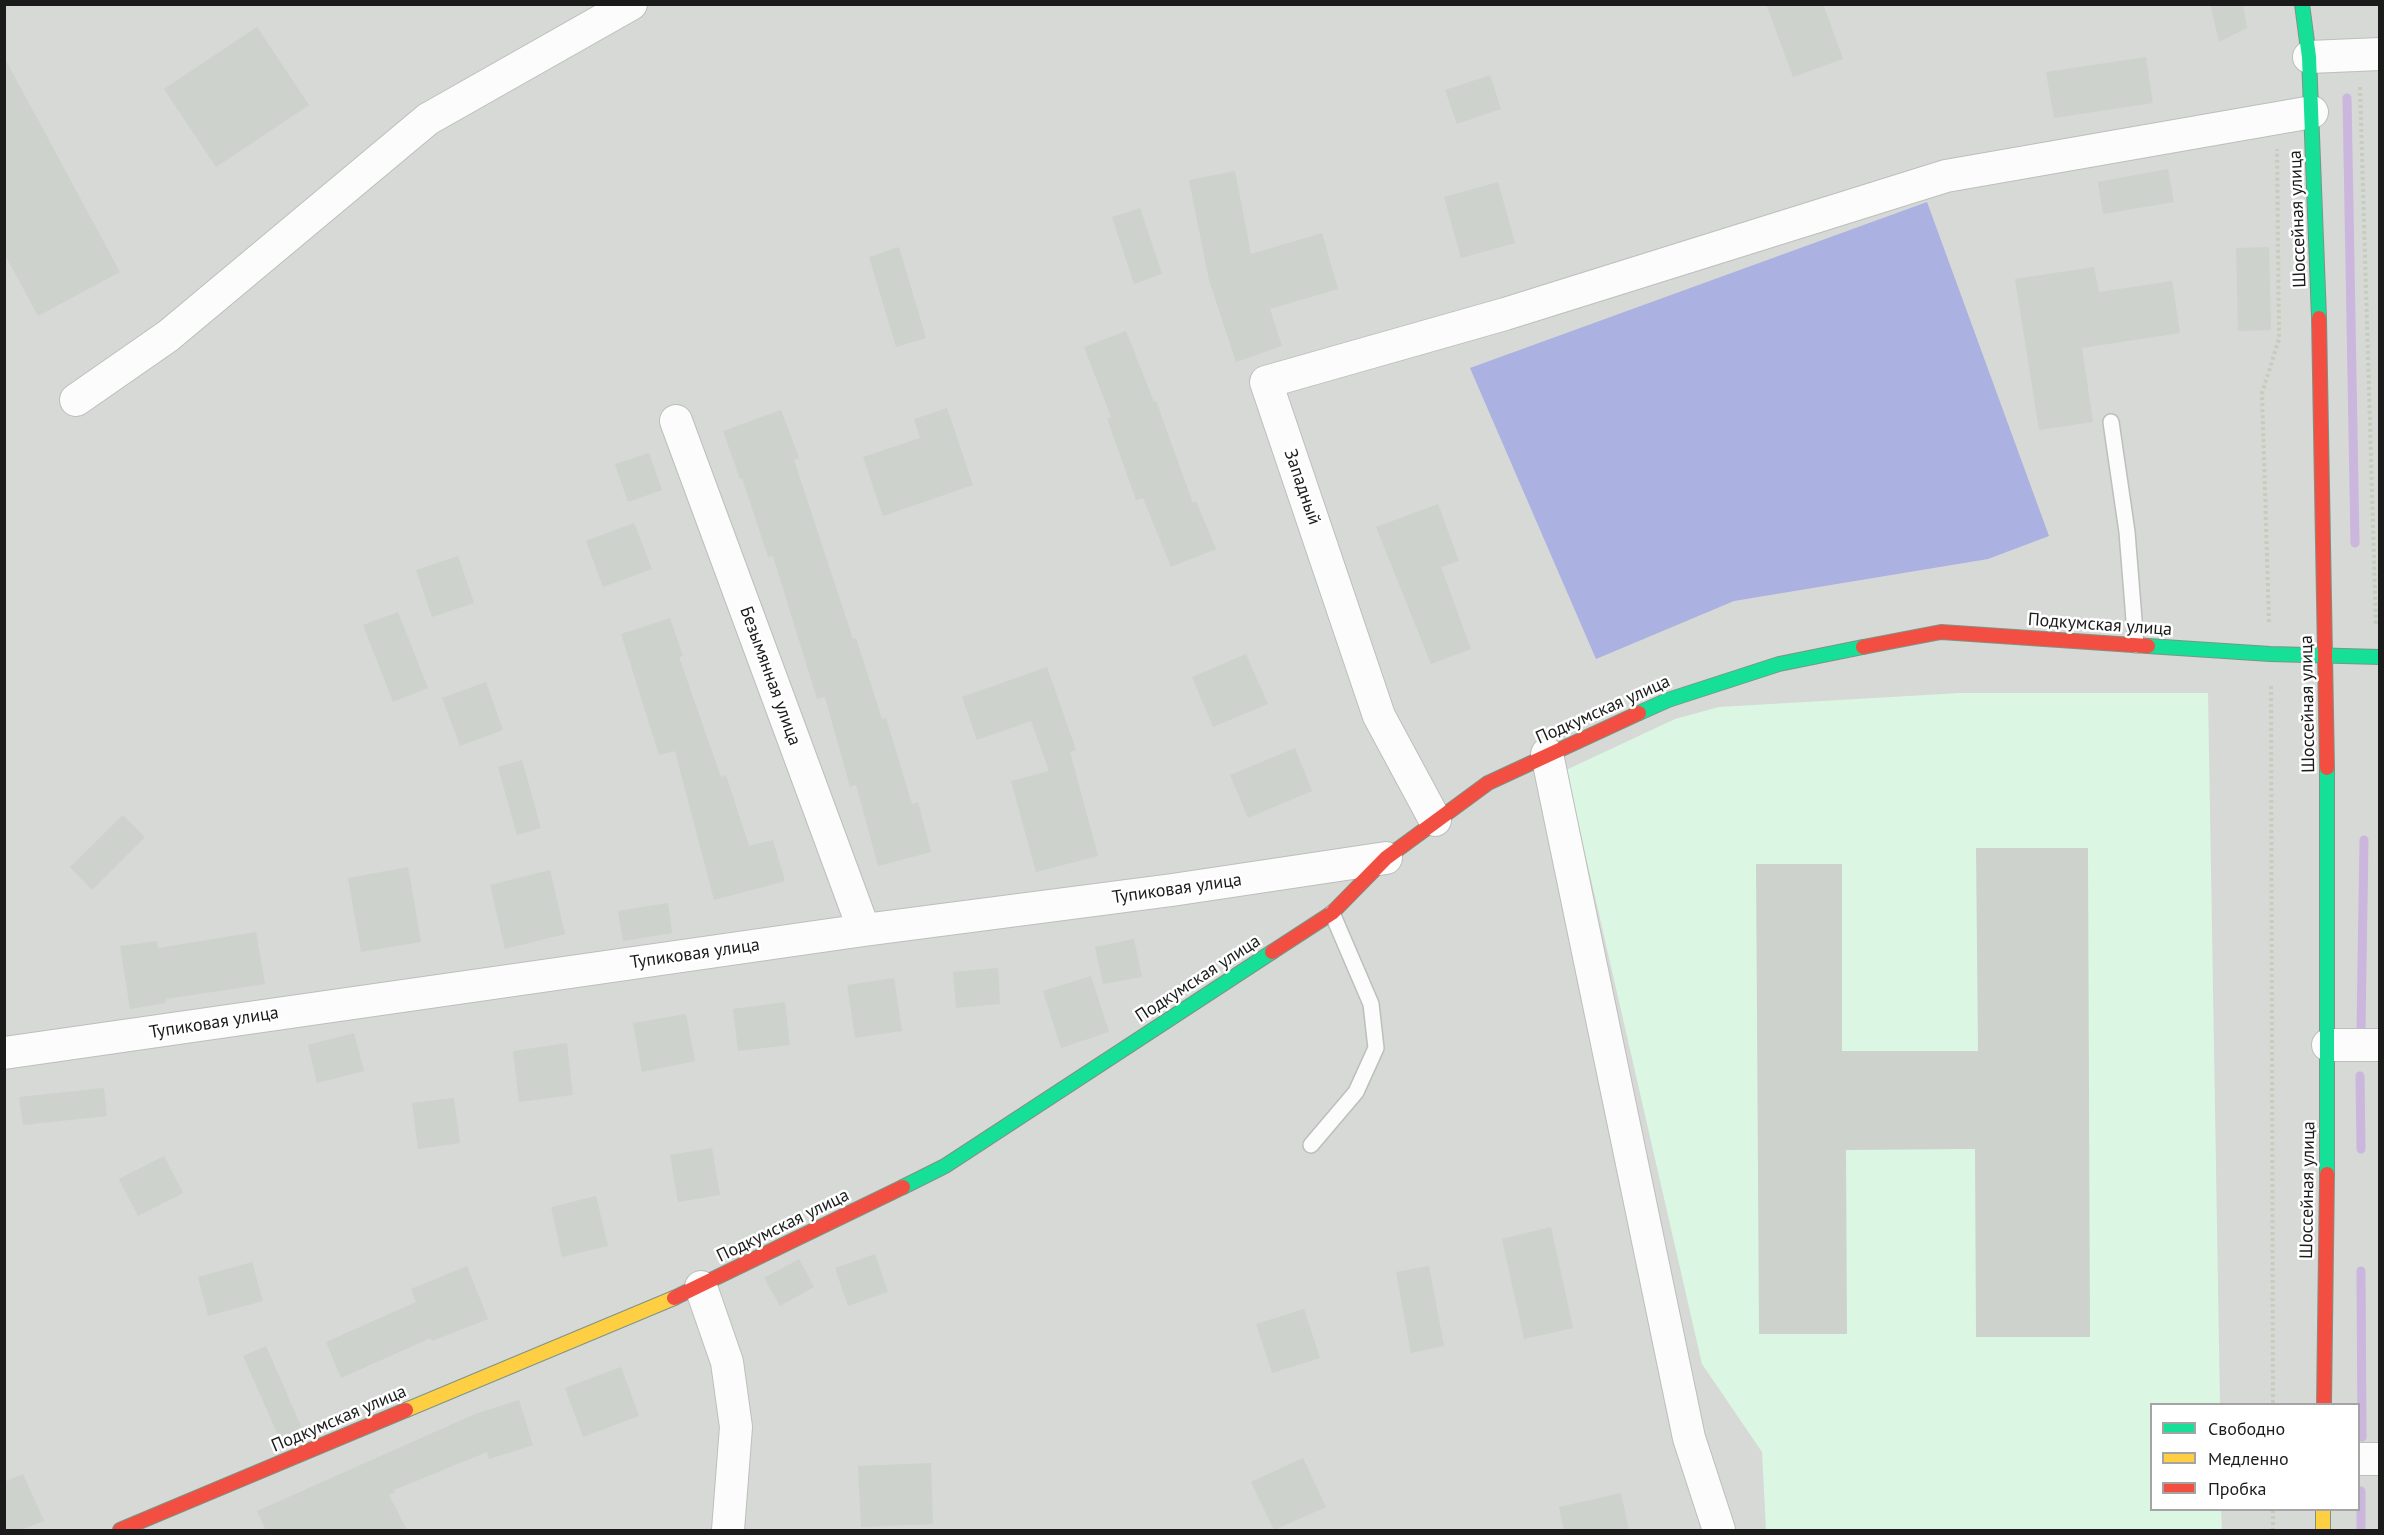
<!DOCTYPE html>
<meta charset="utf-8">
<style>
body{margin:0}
#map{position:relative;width:2384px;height:1535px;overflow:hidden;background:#e3eae3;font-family:"PT Sans",sans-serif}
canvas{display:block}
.frame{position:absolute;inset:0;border:6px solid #1b1b1b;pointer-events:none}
.legend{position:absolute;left:2150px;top:1403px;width:210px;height:108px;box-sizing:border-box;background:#fff;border:2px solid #a4a4a4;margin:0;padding:8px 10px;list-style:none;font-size:18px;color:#1b1b1b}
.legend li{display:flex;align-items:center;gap:12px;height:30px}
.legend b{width:30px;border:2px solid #a4a4a4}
</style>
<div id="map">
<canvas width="2384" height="1535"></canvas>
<div class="frame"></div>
<ul class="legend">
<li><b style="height:8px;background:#16e098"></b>Свободно</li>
<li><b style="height:8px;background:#ffcf43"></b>Медленно</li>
<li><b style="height:8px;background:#f24e42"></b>Пробка</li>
</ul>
</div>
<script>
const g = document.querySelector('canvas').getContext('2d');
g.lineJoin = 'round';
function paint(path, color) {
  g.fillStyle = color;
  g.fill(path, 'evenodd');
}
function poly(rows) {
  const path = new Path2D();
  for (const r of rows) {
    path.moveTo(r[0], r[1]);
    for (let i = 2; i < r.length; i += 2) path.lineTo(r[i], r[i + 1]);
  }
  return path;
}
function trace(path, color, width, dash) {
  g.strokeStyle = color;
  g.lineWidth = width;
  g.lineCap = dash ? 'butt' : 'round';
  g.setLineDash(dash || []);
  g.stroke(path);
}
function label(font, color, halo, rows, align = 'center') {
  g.font = font + ' "PT Sans",sans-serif';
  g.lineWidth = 5;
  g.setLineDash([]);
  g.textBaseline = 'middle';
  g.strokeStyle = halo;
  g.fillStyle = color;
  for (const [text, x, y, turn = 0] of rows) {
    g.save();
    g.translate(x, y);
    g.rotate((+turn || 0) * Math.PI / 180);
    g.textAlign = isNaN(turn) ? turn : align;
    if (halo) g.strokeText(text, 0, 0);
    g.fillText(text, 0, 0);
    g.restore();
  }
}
const residential = poly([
 [5,5,2379,5,2379,1530,5,1530],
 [2152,1404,2358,1404,2358,1510,2152,1510]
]);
const education = poly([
 [1960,693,2208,693,2220,1404,2152,1404,2152,1510,2221,1510,2222,1530,1766,1530,1762,1452,1702,1364,1566,770,1675,719,1719,707]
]);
const pitch = poly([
 [1927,202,2049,536,1988,559,1734,601,1596,659,1470,368]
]);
const stream = poly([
 [2347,98,2355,543],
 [2361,1029,2364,840],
 [2360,1076,2361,1149],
 [2361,1271,2362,1437],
 [2361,1530,2361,1491]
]);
const building = poly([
 [1766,4,1823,4,1843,59,1793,77],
 [2210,4,2243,4,2247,28,2219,42],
 [257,27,309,105,216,167,164,89],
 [4,57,120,272,38,316,4,253],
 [2146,57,2153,103,2054,118,2046,72],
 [1490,75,1501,109,1457,124,1445,90],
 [2168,169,2174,202,2103,214,2098,182],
 [1235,171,1251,254,1322,233,1338,289,1270,309,1282,346,1236,362,1209,280,1189,180],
 [1498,182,1515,243,1461,258,1444,197],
 [1140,208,1162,274,1134,284,1112,217],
 [899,247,926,338,896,347,869,257],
 [2269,247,2271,330,2238,331,2236,248],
 [2094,267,2099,292,2172,281,2180,333,2082,348,2093,422,2039,430,2015,279],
 [1126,331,1154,402,1156,401,1193,503,1196,501,1216,549,1171,567,1143,498,1136,500,1107,418,1111,417,1084,347],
 [947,408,973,485,883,516,863,457,920,438,914,419],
 [781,410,799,458,794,460,853,639,856,638,882,719,886,718,912,804,918,802,931,852,878,866,856,785,850,787,825,697,817,699,773,556,768,557,742,478,740,479,723,431],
 [649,453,662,490,628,502,615,464],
 [1438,504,1459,561,1441,567,1471,649,1431,664,1376,527],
 [634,523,652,569,603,587,586,541],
 [458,556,474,603,432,617,416,570],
 [398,612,428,688,393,702,363,625],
 [670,618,683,656,679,657,721,777,726,775,749,846,773,840,785,881,714,900,675,751,659,755,621,634],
 [1246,654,1268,704,1213,727,1192,677],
 [1047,667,1076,750,1070,752,1098,856,1036,872,1011,781,1049,771,1031,721,977,740,962,697],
 [486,682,503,730,460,746,442,698],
 [1295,748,1312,791,1248,818,1230,775],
 [522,760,541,828,517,835,498,767],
 [123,815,145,837,92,890,70,867],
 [1976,848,2088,848,2090,1337,1976,1337,1975,1149,1846,1150,1847,1334,1759,1334,1756,864,1842,864,1842,1051,1978,1051],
 [408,867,421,942,361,952,348,878],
 [550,870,565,934,505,949,490,885],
 [668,903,672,933,623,941,618,911],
 [256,932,265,984,166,999,166,1003,130,1009,120,946,157,941,158,948],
 [1134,939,1142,977,1103,984,1095,947],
 [998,968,1000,1004,956,1008,953,972],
 [1091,976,1109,1032,1061,1048,1043,991],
 [894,978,902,1031,855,1038,847,985],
 [785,1002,790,1045,738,1051,733,1009],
 [686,1014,695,1061,642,1072,633,1023],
 [354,1033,364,1071,317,1083,308,1045],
 [567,1043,573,1095,519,1102,513,1051],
 [104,1088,107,1116,23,1125,19,1097],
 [454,1098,460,1143,418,1149,412,1103],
 [712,1148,720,1195,678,1202,670,1155],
 [164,1156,183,1193,138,1216,119,1179],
 [596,1196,608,1246,562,1257,551,1207],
 [1551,1227,1573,1328,1524,1339,1502,1239],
 [875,1254,888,1292,848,1306,835,1268],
 [799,1259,814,1287,780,1306,764,1278],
 [252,1262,263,1301,208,1316,198,1277],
 [467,1266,488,1319,432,1341,431,1338,341,1378,326,1342,416,1302,411,1289],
 [1429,1266,1444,1346,1411,1353,1396,1272],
 [1304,1309,1320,1358,1272,1373,1256,1324],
 [266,1346,304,1433,281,1442,243,1356],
 [621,1367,639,1416,583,1437,565,1388],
 [519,1400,533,1445,489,1459,487,1452,394,1490,395,1492,389,1495,407,1530,266,1530,257,1511,475,1414],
 [1303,1458,1326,1507,1274,1530,1251,1482],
 [931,1463,933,1524,861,1527,858,1466],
 [23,1474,44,1521,21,1530,4,1530,4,1482],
 [1621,1493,1629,1530,1564,1530,1559,1507]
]);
const path = poly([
 [2360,87,2376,626],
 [2269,622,2262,393,2279,339,2277,149],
 [2271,686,2273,1404],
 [2273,1510,2273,1530]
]);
const lane = poly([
 [2111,422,2127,532,2136,645],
 [1311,1145,1356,1092,1376,1048,1371,1004,1332,913]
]);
const street = poly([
 [2309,57,2380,54],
 [76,400,168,336,428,119,631,4],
 [676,421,864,930],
 [1547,754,1689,1438,1719,1530],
 [1435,820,1379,716,1266,382,1505,314,1946,176,2312,112],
 [2328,1045,2380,1045],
 [4,1053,864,930,1172,890,1386,858],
 [701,1287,727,1362,736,1427,728,1530],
 [2358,1459,2380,1459]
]);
const fast = poly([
 [2302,4,2309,57,2319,318],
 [2148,646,2270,654,2380,657],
 [1639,713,1668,700,1779,664,1863,647],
 [2327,1174,2327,768],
 [903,1187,945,1166,1272,952]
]);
const slow = poly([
 [406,1410,674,1298],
 [2323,1510,2323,1530]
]);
const jam = poly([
 [2319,318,2327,768],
 [1863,647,1941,632,2148,646],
 [1272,952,1332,913,1386,858,1488,783,1639,713],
 [674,1298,903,1187],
 [2324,1404,2327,1174],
 [120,1530,406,1410]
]);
const streetNames = [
 ["Шоссейная улица",2298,219,-92],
 ["Западный",1302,487,71],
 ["Подкумская улица",2100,625,4],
 ["Безымянная улица",770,676,70],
 ["Шоссейная улица",2308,704,-91],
 ["Подкумская улица",1603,710,-24],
 ["Тупиковая улица",1177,889,-8],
 ["Тупиковая улица",695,954,-8],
 ["Подкумская улица",1198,979,-33],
 ["Тупиковая улица",214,1023,-9],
 ["Шоссейная улица",2308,1190,-89],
 ["Подкумская улица",783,1226,-26],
 ["Подкумская улица",339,1419,-23]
];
paint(residential, '#d6d9d5');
paint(education, '#dcf6e4');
paint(pitch, '#abb1e0');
trace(stream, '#cbb6dd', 9);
paint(building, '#cdd2cd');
trace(lane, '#bcbfbc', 18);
trace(street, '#bcbfbc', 34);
trace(fast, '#7c9485', 16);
trace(slow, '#7c9485', 16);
trace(jam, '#7c9485', 16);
trace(path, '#c5cebc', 4, [3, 3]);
trace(lane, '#fbfcfb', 15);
trace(street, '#fbfcfb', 32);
trace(fast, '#16e098', 14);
trace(slow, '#ffcf43', 14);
trace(jam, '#f24e42', 14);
label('18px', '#1b1b1b', '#fff', streetNames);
</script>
